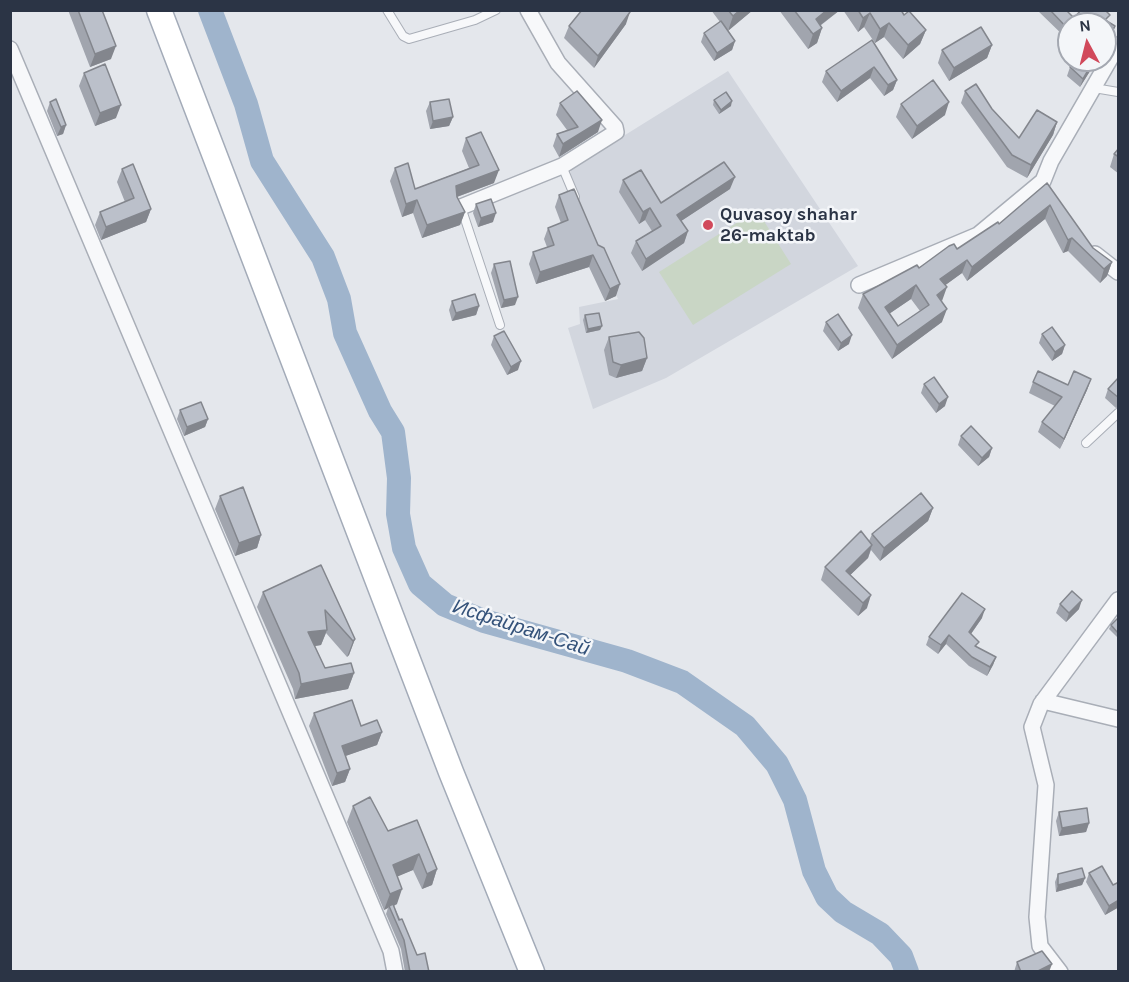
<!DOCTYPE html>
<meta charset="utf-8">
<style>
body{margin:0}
#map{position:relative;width:1129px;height:982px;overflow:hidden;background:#e4e7ec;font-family:Karla,sans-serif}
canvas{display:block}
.frame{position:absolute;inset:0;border:12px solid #2b3445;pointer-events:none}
.north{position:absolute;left:1057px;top:12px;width:60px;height:60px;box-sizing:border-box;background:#f4f6f9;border:2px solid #a4a8b1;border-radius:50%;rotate:353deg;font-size:16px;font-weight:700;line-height:24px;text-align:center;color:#2b3445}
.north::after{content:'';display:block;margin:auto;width:21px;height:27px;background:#d1495b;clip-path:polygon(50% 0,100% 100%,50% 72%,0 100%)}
</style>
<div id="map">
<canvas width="1129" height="982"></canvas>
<div class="frame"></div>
<div class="north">N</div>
</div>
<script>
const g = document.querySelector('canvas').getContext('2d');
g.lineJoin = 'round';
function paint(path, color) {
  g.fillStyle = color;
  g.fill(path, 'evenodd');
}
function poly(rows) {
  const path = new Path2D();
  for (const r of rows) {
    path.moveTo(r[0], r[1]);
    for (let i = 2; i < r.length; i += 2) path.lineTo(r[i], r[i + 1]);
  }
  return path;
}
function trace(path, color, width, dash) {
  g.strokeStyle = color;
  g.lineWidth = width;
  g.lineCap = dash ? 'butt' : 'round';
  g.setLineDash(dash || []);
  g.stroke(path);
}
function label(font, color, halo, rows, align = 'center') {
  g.font = font + ' Karla,sans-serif';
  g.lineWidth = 5;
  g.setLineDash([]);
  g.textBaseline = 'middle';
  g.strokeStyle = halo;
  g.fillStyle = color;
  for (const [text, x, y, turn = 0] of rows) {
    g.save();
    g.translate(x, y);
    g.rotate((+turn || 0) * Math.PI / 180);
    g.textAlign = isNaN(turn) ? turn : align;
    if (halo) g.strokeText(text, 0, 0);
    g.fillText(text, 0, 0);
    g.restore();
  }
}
const built = poly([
 [728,71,858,266,666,378,593,409,568,328,580,324,579,307,618,299,566,184,572,168]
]);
const green = poly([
 [757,210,791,264,693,325,659,272]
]);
const river = poly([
 [210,10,246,104,262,161,323,257,339,299,345,333,380,411,393,432,399,478,398,514,404,548,420,584,445,605,484,621,627,661,682,682,745,726,777,764,795,800,814,871,827,897,843,912,880,934,901,956,907,972]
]);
const lane = poly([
 [387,10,403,36,409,39,475,20,496,10],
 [1094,88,1118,92],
 [562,166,575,197],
 [461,207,500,325],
 [1086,443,1118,413]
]);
const street = poly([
 [10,49,391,951,395,972],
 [461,207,562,166,616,132,615,127,558,63,528,10],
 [1095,254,1118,272],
 [859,285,978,235,1043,181,1051,161,1118,45],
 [1043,701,1118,719],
 [1060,972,1040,946,1037,917,1046,785,1032,727,1041,704,1118,600]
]);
const primary = poly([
 [159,10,451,772,532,972]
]);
const wall = poly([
 [68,10,102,10,111,59,90,67],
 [711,10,753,10,728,30,735,41,732,50,714,61,701,42,704,33,720,22],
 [779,10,840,10,820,26,822,28,817,43,808,49],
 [843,10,901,10,904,15,926,30,920,44,903,59,884,37,875,43,864,27,858,32],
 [1037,10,1066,10,1074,18,1108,22,1115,26,1112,35,1105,46,1105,24,1069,24,1069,41],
 [626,24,594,68,564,38,569,26],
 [872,40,897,80,893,90,884,96,870,78,837,102,822,82,826,71],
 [992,45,987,58,949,81,938,63,942,50],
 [1076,60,1097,60,1080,87,1067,76,1070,67],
 [84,73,116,118,95,126,79,86],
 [965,91,992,109,1019,138,1057,122,1053,135,1027,178,1007,167,961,103],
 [714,100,731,106,719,114,713,105],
 [50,102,66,125,63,134,57,136,47,111],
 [430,102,453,117,449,126,430,129,426,111],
 [560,103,598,132,559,157,553,146,557,134,567,130,556,115],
 [901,104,945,115,912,139,896,117],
 [466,138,494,183,457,197,465,212,460,225,422,238,413,213,402,217,390,181,395,168,415,189,469,168,462,151],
 [1119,148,1119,174,1110,167,1114,154],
 [122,169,151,209,146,222,101,240,95,225,100,212,125,202,117,182],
 [623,180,661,203,730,189,681,221,688,231,684,243,642,271,631,253,636,241,652,231,645,220,639,224,619,192],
 [1047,183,1093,248,1112,262,1107,276,1100,283,1068,251,1063,253,1045,219,967,281,962,273,945,285,941,301,942,322,892,359,858,308,863,294,957,249,999,224],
 [911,299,920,311,898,326,889,314],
 [559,195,616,296,605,301,589,267,536,284,529,264,533,252,547,247,544,239,548,228,561,223,555,207],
 [476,204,493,222,478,227,473,213],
 [494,264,515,305,501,308,491,273],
 [452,301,479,306,476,315,452,321,449,310],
 [585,315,602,326,600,330,586,333,583,320],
 [826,322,849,344,838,351,823,331],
 [1042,334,1065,345,1062,354,1052,361,1039,343],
 [494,336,518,370,507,375,491,345],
 [609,337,647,358,642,371,616,378,609,375,604,350],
 [1119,377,1119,407,1116,408,1105,398,1108,389],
 [1091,379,1087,390,1060,449,1038,432,1042,422,1055,406,1029,393,1033,382,1068,385],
 [924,384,945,406,936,413,921,393],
 [180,410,208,419,205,427,184,436,177,419],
 [961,436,992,448,989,457,978,466,958,445],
 [220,496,261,535,257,548,235,556,215,509],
 [933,508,928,521,880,561,871,550,868,558,850,575,867,608,858,616,821,580,825,567,869,541,872,534],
 [321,565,355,639,349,655,347,657,326,633,321,645,315,646,325,668,354,673,348,689,295,699,293,689,257,607,263,592],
 [1060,604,1079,609,1066,622,1056,613],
 [1119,617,1119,636,1117,637,1109,629,1111,625],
 [982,618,971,634,977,647,996,657,993,665,987,676,969,666,946,644,938,654,926,645,929,637],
 [314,713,382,732,377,745,345,756,350,769,345,782,332,786,309,726],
 [353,806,388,831,417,820,437,869,432,885,422,889,413,870,397,876,397,904,394,906,417,955,429,972,405,972,401,949,386,914,388,908,384,910,347,822],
 [1059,812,1089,823,1086,832,1059,836,1056,821],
 [1089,873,1113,885,1119,882,1119,907,1105,915,1086,882],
 [1058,874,1085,878,1082,885,1056,892,1055,882],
 [1017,962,1049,972,1014,972]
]);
const shadedWall = poly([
 [740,10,753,10,728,31,733,16],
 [827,10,840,10,810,33,816,19],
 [630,12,626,24,594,68,598,56],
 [870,13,864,27,858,32,863,18],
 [889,23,884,37,875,43,880,29],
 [1115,26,1112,35,1105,46,1105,43],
 [822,28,817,43,808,49,813,34],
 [926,30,920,44,903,59,908,45],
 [735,41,732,50,714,61,717,53],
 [992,45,987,58,949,81,954,68],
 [116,46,111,59,90,67,95,54],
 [1094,60,1097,60,1080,87,1083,79],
 [874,67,870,78,837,102,841,91],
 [897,80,893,90,884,96,888,85],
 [732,101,731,106,719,114,721,110],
 [949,102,945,115,912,139,917,126],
 [121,105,116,118,95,126,100,113],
 [453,117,449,126,430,129,433,121],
 [602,120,598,132,559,157,563,144],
 [1057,122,1053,135,1027,178,1031,165],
 [66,125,63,134,57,136,61,127],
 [499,170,494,183,451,199,456,186],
 [735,177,730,189,672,227,677,215],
 [417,200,413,213,402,217,406,204],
 [1050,205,1045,219,967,281,972,267],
 [650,208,645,220,639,224,643,212],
 [151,209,146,222,101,240,106,227],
 [465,212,460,225,422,238,427,225],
 [496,213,493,222,478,227,481,218],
 [688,231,684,243,642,271,646,259],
 [1072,238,1068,251,1063,253,1068,240],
 [593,255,589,267,536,284,540,272],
 [967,260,962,273,936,292,940,279],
 [1112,262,1107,276,1100,283,1104,269],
 [620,284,616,296,605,301,610,289],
 [916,285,911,299,880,320,885,307],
 [947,287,942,301,937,295],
 [518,297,515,305,501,308,504,300],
 [479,306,476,315,452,321,456,313],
 [947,309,942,322,892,359,897,345],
 [602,326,600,330,586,333,588,329],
 [852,335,849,344,838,351,841,343],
 [1065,345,1062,354,1052,361,1055,352],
 [647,358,642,371,616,378,621,365],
 [521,361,518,370,507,375,511,367],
 [1091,379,1087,390,1060,449,1064,439],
 [948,397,945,406,936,413,939,404],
 [208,419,205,427,184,436,187,427],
 [992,448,989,457,978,466,982,458],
 [933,508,928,521,880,561,884,548],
 [261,535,257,548,235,556,239,543],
 [872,545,868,558,841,584,846,571],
 [871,595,867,608,858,616,863,603],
 [1082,600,1079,609,1066,622,1069,613],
 [985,609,982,618,966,641,969,632],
 [327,630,321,645,303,648,308,632],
 [949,635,946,644,938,654,941,645],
 [355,639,349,655,347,657,353,641],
 [996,657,993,665,987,676,990,667],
 [354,673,348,689,295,699,301,684],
 [382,732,377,745,337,759,342,746],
 [350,769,345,782,332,786,337,773],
 [1089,823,1086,832,1059,836,1062,828],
 [419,854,413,870,387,881,393,865],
 [437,869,432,885,422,889,427,874],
 [1085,878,1082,885,1056,892,1058,885],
 [402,889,397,904,390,907,389,906,388,908,384,910,390,894],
 [1119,900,1119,907,1105,915,1109,906],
 [1052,964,1049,972,1036,972]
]);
const building = poly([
 [78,10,102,10,116,46,95,54,78,10],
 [582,10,628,10,630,12,598,56,569,26,582,10],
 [728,10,740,10,733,16,728,10],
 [794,10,827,10,816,19,822,28,813,34,794,10],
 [858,10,901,10,904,15,909,11,926,30,908,45,889,23,880,29,870,13,863,18,858,10],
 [1050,10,1066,10,1074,18,1081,10,1105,10,1110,15,1105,20,1115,26,1105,43,1105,24,1069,24,1069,30,1050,10],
 [721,21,735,41,717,53,704,33,721,21],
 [981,27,992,45,954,68,942,50,981,27],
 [872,40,897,80,888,85,874,67,841,91,826,71,872,40],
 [1076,60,1094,60,1083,79,1070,67,1076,60],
 [105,64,121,105,100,113,84,73,105,64],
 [933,80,949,102,917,126,901,104,933,80],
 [976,84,992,109,1019,138,1037,110,1057,122,1031,165,1012,155,965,91,976,84],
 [577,91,602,120,563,144,557,134,578,127,560,103,577,91],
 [726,92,732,101,721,110,714,100,726,92],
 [56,99,66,125,61,127,50,102,56,99],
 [449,99,453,117,433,121,430,102,449,99],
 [481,132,499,170,456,186,457,197,465,212,427,225,417,200,406,204,395,168,408,163,415,189,479,165,466,138,481,132],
 [1119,148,1119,157,1114,154,1119,148],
 [724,162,735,177,677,215,688,231,646,259,636,241,661,226,650,208,643,212,623,180,641,170,661,203,724,162],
 [133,164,151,209,106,227,100,212,134,198,122,169,133,164],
 [1047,183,1093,248,1112,262,1104,269,1072,238,1068,240,1050,205,972,267,967,260,940,279,947,287,937,295,947,309,897,345,863,294,917,265,919,268,949,246,954,244,957,249,998,222,999,224,1047,183],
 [916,285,929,305,898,326,885,307,916,285],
 [574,189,598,245,604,248,620,284,610,289,593,255,540,272,533,252,554,245,548,228,568,220,559,195,574,189],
 [491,199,496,213,481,218,476,204,491,199],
 [510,261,518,297,504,300,494,264,510,261],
 [475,294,479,306,456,313,452,301,475,294],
 [599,313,602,326,588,329,585,315,599,313],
 [838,314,852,335,841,343,826,322,838,314],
 [1052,327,1065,345,1055,352,1042,334,1052,327],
 [504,331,521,361,511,367,494,336,504,331],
 [639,332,644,338,647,358,621,365,613,362,609,337,639,332],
 [1038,371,1068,385,1074,371,1091,379,1064,439,1042,422,1062,397,1033,382,1038,371],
 [934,377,948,397,939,404,924,384,934,377],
 [1119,377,1119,398,1108,389,1119,377],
 [201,402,208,419,187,427,180,410,201,402],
 [971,426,992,448,982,458,961,436,971,426],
 [243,487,261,535,239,543,220,496,243,487],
 [921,493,933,508,884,548,872,534,921,493],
 [861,531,872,545,846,571,871,595,863,603,825,567,861,531],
 [321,565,355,639,353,641,325,610,327,630,308,632,325,668,351,663,354,673,301,684,299,673,263,592,321,565],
 [1072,591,1082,600,1069,613,1060,604,1072,591],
 [962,593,985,609,969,632,979,642,975,646,996,657,990,667,972,657,949,635,941,645,929,637,962,593],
 [1119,617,1119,633,1118,633,1111,625,1119,617],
 [352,700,361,726,377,720,382,732,342,746,350,769,337,773,314,713,352,700],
 [370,797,388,831,417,820,437,869,427,874,419,854,393,865,402,889,390,894,353,806,370,797],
 [1087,808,1089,823,1062,828,1059,812,1087,808],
 [1102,866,1113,885,1119,882,1119,900,1109,906,1089,873,1102,866],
 [1082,868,1085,878,1058,885,1058,874,1082,868],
 [393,904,399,920,402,919,417,955,425,953,429,972,410,972,404,940,389,906,393,904],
 [1042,951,1052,964,1036,972,1021,972,1017,962,1042,951]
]);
const markers = [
 [708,225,6,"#d1495b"]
];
const poiNames = [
 ["Quvasoy shahar",720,215],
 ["26-maktab",720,236]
];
const waterNames = [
 ["Исфайрам-Сай",521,628,18]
];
paint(built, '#d2d6de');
paint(green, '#c9d6c5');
trace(river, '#9fb4cc', 24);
trace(lane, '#a9aeb7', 10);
trace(street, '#a9aeb7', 18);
trace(primary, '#a3abb8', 27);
trace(lane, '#f7f8fa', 8);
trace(street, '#f7f8fa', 15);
trace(primary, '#fff', 24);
paint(wall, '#a1a5ae');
paint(shadedWall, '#83868d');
paint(building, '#bbc0ca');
trace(building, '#83868d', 1.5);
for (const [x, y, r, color] of markers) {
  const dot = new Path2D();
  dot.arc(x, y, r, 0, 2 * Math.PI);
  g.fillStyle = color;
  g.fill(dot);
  trace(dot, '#f4f6f9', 2);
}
label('bold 18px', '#2b3445', '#f4f6f9', poiNames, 'left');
label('italic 20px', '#34527a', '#f4f6f9', waterNames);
</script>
